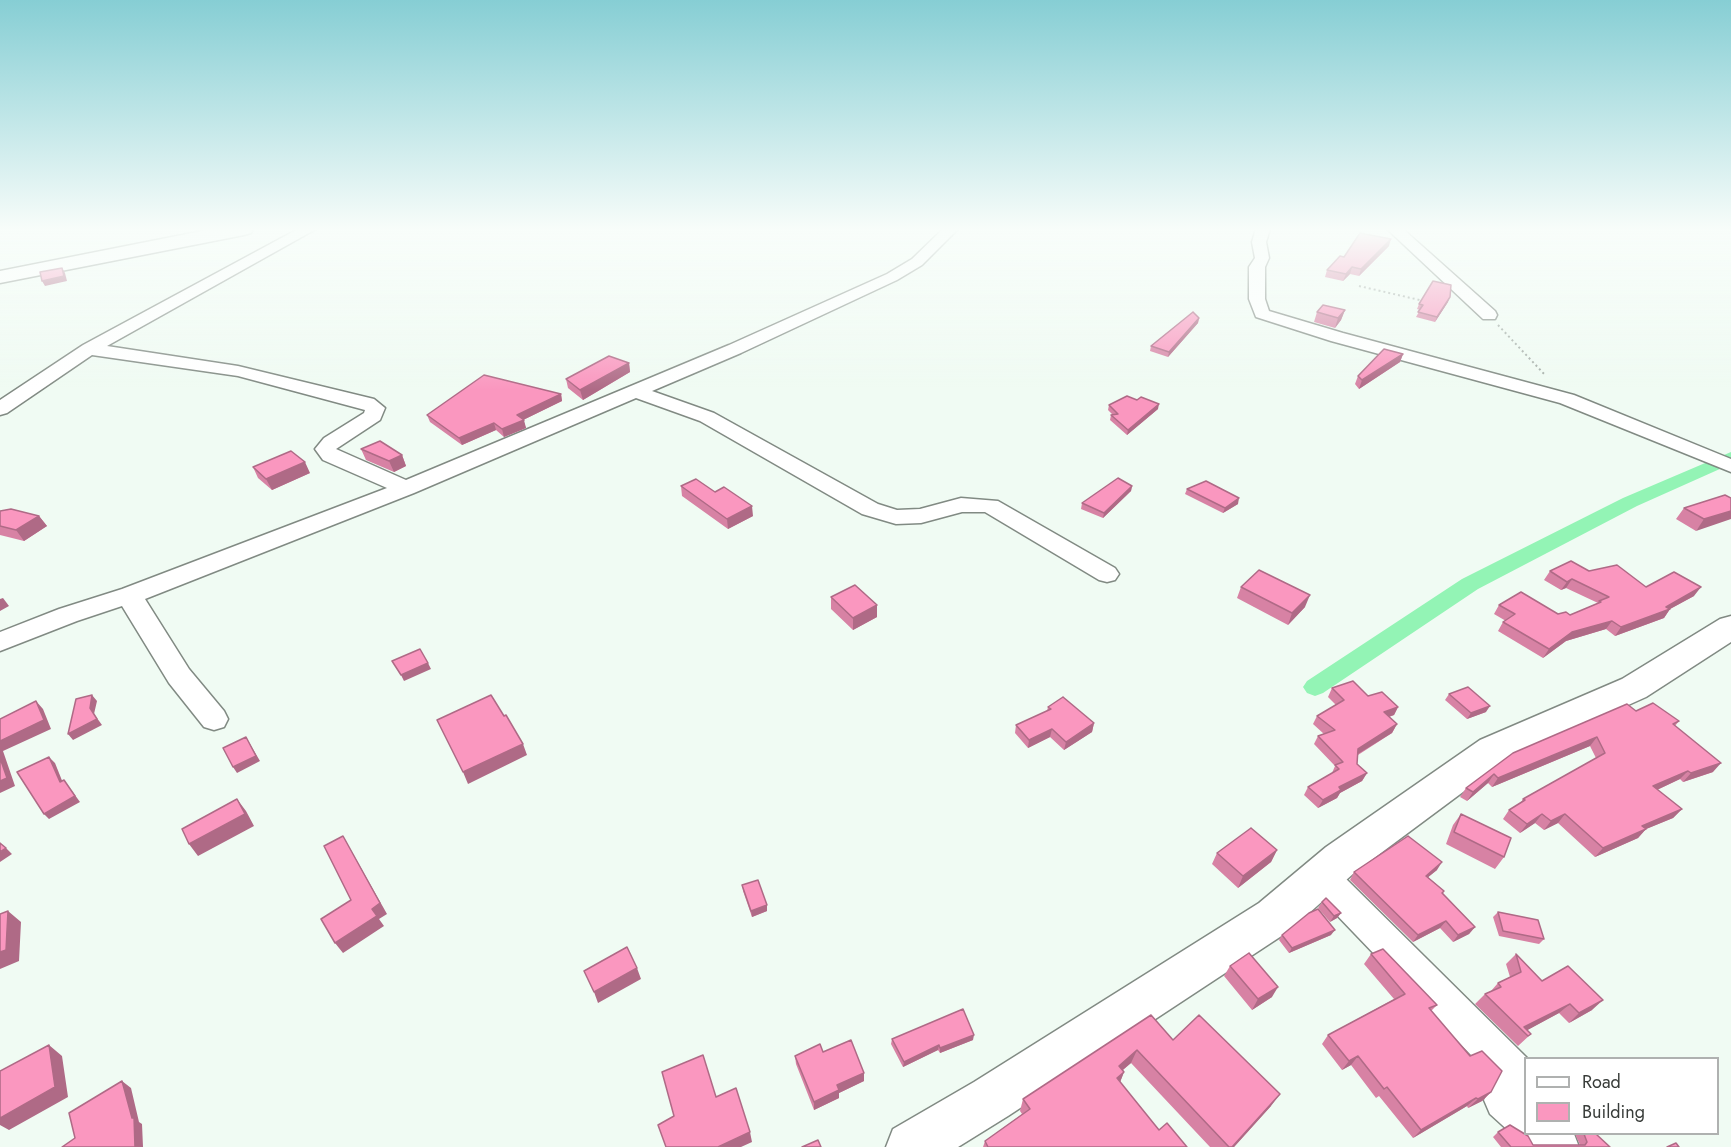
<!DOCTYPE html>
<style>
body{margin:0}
#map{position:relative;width:1731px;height:1147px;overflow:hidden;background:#f0fbf3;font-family:Jost,sans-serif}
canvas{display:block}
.legend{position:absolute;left:1524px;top:1057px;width:195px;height:78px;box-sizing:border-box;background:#fff;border:2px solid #afb1b0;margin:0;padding:8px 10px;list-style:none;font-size:18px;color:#383c39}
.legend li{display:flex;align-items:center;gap:12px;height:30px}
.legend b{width:30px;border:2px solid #afb1b0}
</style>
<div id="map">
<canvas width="1731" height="1147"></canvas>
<ul class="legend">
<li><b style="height:8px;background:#fff"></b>Road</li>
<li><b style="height:16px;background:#fa97bf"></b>Building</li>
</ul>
</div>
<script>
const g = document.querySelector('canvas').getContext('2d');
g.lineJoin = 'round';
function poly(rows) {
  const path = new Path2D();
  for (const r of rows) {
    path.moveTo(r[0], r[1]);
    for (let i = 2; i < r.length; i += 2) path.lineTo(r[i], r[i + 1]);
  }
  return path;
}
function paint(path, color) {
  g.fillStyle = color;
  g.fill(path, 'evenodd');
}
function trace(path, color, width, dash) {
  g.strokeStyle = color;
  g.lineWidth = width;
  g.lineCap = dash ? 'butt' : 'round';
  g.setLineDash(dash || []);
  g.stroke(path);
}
const canal = poly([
 [1731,452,1731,464,1637,506,1478,589,1323,693,1315,696,1307,693,1303,687,1307,681,1462,579,1623,498,1731,452]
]);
const path = poly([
 [1359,286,1424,301],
 [1498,325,1546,376]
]);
const minor = poly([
 [298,229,316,229,107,346,238,366,374,399,385,408,380,420,336,449,406,480,729,345,887,274,912,259,943,229,958,229,922,265,897,280,741,353,652,391,714,413,878,504,897,510,920,509,961,498,998,501,1115,568,1119,574,1115,580,1107,582,1099,580,985,512,962,512,921,523,896,524,862,514,700,421,636,398,414,493,145,599,189,669,224,711,228,719,224,727,214,730,204,727,169,683,122,606,77,621,0,651,0,632,59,609,122,589,387,488,323,460,315,449,324,438,364,413,365,410,238,376,92,355,7,413,0,415,0,400,83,345,298,229],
 [1256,229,1270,229,1266,242,1269,258,1265,267,1265,299,1269,311,1343,333,1574,395,1731,459,1731,472,1560,403,1331,341,1256,317,1249,299,1249,267,1255,258,1252,242,1256,229],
 [1387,229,1403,229,1495,311,1497,315,1495,319,1483,319,1387,229],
 [1321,861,1333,866,1527,1058,1526,1134,1574,1134,1579,1147,1527,1147,1524,1139,1512,1134,1490,1114,1484,1100,1495,1080,1309,886,1305,876,1309,866,1321,861]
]);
const tertiary = poly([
 [1731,616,1731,642,1646,697,1506,760,1354,873,1289,931,1008,1116,958,1147,886,1147,893,1129,974,1082,1259,903,1326,847,1480,740,1622,679,1720,619,1731,616]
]);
const secondary = poly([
 [212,229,253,229,251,233,244,235,0,283,0,271,212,229]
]);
const wall = poly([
 [1389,246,1359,276,1350,274,1343,281,1325,277,1327,270,1344,257],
 [1448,302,1435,322,1416,317,1420,310,1417,309,1419,304],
 [1345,310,1341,320,1335,328,1314,322,1317,312],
 [1199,318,1198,323,1168,357,1150,351,1151,346],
 [1403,354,1400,362,1359,389,1355,384,1358,376],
 [629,363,630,372,583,400,568,388,566,379],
 [561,394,562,401,523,420,526,428,504,437,496,430,462,445,430,422,427,415],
 [1137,400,1158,409,1127,435,1110,420,1111,415,1113,415,1108,410,1109,405],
 [361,449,402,455,406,466,394,472,366,460],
 [253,467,310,473,272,490,258,478],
 [681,486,715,492,753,516,728,529,682,496],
 [1132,486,1131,491,1103,518,1081,509,1082,503],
 [1187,489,1238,504,1223,513,1185,494],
 [1725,495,1696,531,1676,519,1684,508],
 [0,511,39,516,47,526,24,541,0,535],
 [1550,571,1589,571,1646,587,1694,596,1670,609,1664,618,1615,636,1606,629,1566,641,1543,658,1498,631,1503,622,1506,621,1494,614,1499,605,1558,614,1570,615,1598,603,1566,588,1561,590,1544,580],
 [1241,587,1305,607,1288,625,1237,598],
 [831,597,877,605,877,617,853,630,831,609],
 [1332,688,1368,696,1398,707,1394,715,1389,717,1397,724,1392,733,1358,755,1357,764,1367,773,1362,781,1340,793,1337,798,1318,808,1304,795,1308,787,1332,773,1335,766,1314,744,1318,736,1324,734,1313,724,1317,716,1336,705,1328,697],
 [1449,694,1486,712,1467,719,1445,700],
 [1048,707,1094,723,1092,732,1064,750,1050,737,1028,748,1015,733,1016,725,1047,711],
 [1636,711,1679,721,1675,726,1713,772,1683,782,1680,779,1657,790,1682,809,1673,818,1646,829,1638,838,1595,857,1558,823,1544,830,1535,823,1520,833,1503,819,1509,810,1520,804,1523,799,1596,758,1590,746,1492,787,1488,783,1467,801,1460,797,1466,788,1513,753],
 [1461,814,1504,857,1495,869,1446,844,1453,825],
 [1277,850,1271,862,1238,888,1212,864,1217,853],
 [1437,870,1428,877,1444,891,1443,893,1475,927,1469,934,1453,942,1440,928,1413,942,1350,880,1354,872],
 [742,885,767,911,752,917,743,891],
 [1322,902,1341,913,1337,918,1330,922,1318,908],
 [1498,912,1544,939,1539,944,1499,936,1493,917],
 [1282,935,1331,935,1289,953,1279,940],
 [1371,954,1437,1005,1431,1011,1491,1092,1482,1101,1468,1108,1467,1106,1413,1138,1379,1096,1376,1098,1351,1065,1342,1070,1322,1044,1328,1035,1394,999,1364,964],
 [1516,954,1542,981,1592,1010,1569,1023,1559,1013,1527,1030,1531,1034,1518,1046,1475,1004,1485,994,1491,991,1498,983,1510,977,1506,964],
 [1230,966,1272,997,1252,1010,1224,976],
 [1151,1015,1173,1040,1271,1106,1234,1147,1210,1147,1131,1063,1123,1070,1124,1072,1120,1082,1159,1130,1187,1147,983,1147,985,1141,1022,1114,1020,1111,1023,1099],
 [892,1039,973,1040,940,1053,938,1050,903,1067,891,1044],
 [823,1052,864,1081,839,1093,839,1098,814,1110,796,1064,795,1056],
 [1498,1132,1533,1145,1580,1145,1575,1134,1596,1134,1610,1147,1501,1147,1493,1137]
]);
const shadedWall = poly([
 [1391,239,1389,246,1359,276,1361,269],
 [1352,267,1350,274,1343,281,1346,274],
 [62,268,65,273,67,281,45,286,42,281],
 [1450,297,1448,302,1435,322,1437,317],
 [1345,310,1341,320,1335,328,1338,318],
 [1199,318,1198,323,1168,357,1169,352],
 [1403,354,1400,362,1359,389,1362,380],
 [629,363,630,372,583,400,580,390],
 [561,394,562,401,519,422,517,415],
 [1159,404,1158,409,1127,435,1128,430],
 [524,420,526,428,504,437,502,429],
 [494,423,496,430,462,445,459,438],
 [402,455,406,466,394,472,389,461],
 [305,462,310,473,272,490,266,479],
 [1132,486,1131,491,1103,518,1104,513],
 [1239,498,1238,504,1223,513,1225,508],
 [752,506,753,516,728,529,727,519],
 [1731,511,1731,519,1696,531,1704,519],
 [39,516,47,526,24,541,16,530],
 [1572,579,1566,588,1561,590,1567,582],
 [1701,587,1694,596,1670,609,1664,618,1615,636,1621,627,1666,607],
 [1310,595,1305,607,1288,625,1292,613],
 [3,598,9,606,0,611,0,599],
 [877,605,877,617,853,630,853,618],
 [1612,621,1606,629,1566,641,1543,658,1549,649,1572,632],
 [428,663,431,669,404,681,401,675],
 [92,695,97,701,94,714,102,725,73,740,68,734,90,708],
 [36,701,43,709,51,729,3,751,15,786,0,793,0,741],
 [1490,706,1486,712,1467,719,1471,713],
 [1398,707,1394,715,1379,720,1384,712],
 [1094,723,1092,732,1064,750,1066,742],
 [1397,724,1392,733,1353,757,1358,749],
 [1052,729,1050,737,1028,748,1029,740],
 [246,737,260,761,237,773,233,767],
 [1597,737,1590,746,1492,787,1498,778],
 [523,744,527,755,468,784,463,772],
 [49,757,55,763,65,788,60,782],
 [1721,763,1713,772,1683,782,1691,773],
 [1688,771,1680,779,1646,795,1653,786],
 [1367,773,1362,781,1340,793,1337,798,1318,808,1323,800,1339,787],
 [1494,774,1488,783,1467,801,1473,792],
 [64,780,80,802,49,819,44,814],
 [237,799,246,811,254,826,198,856,189,844],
 [1682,809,1673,818,1634,834,1642,826],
 [1542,814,1535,823,1520,833,1527,824],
 [1565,814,1558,823,1544,830,1551,821],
 [1646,829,1638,838,1595,857,1603,848],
 [343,836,387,914,379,919,384,926,343,953,335,943,372,909],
 [6,848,12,854,0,862,0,852],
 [1277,850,1271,862,1238,888,1243,876],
 [1442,862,1437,870,1421,883,1426,876],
 [767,905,767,911,752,917,751,911],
 [8,911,21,922,19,961,0,969,0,952],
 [1341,913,1337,918,1330,922,1334,916],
 [1446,921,1440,928,1413,942,1418,935],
 [1475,927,1469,934,1453,942,1458,935],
 [1335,930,1331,935,1289,953,1292,948],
 [637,968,641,979,598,1003,594,992],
 [1278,987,1272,997,1252,1010,1258,999],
 [1603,1000,1592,1010,1569,1023,1579,1013],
 [1570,1004,1559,1013,1524,1032,1524,1027],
 [974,1035,973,1040,940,1053,940,1048],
 [49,1045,62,1056,68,1097,9,1130,0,1125,0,1118],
 [939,1045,938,1050,903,1067,904,1062],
 [1137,1050,1131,1063,1113,1078,1119,1066],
 [1358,1056,1351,1065,1342,1070,1349,1061],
 [1124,1072,1119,1085,1117,1078],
 [864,1073,864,1081,839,1093,839,1098,814,1110,814,1102,837,1085],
 [122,1081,131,1088,139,1122,142,1124,143,1147,135,1147,132,1118],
 [1491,1092,1482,1101,1468,1108,1478,1099],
 [1280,1094,1271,1106,1234,1147,1232,1147],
 [1476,1098,1467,1106,1413,1138,1421,1130],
 [750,1132,752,1142,741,1147,718,1147]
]);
const building = poly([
 [1360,233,1391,239,1361,269,1352,267,1346,274,1327,270,1340,256,1344,257,1360,233],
 [62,268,64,276,42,281,40,272,62,268],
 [1433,281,1451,285,1450,297,1437,317,1418,312,1423,305,1419,304,1433,281],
 [1323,305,1345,310,1338,318,1317,312,1323,305],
 [1193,312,1199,318,1169,352,1151,346,1193,312],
 [1384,349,1403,354,1362,380,1358,376,1384,349],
 [609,356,629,363,580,390,566,379,609,356],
 [484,375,561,394,517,415,524,420,502,429,494,423,459,438,427,415,484,375],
 [1127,396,1137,400,1141,397,1159,404,1128,430,1111,415,1118,414,1109,405,1127,396],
 [380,441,402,455,389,461,361,449,380,441],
 [291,451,305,462,266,479,253,467,291,451],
 [1118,478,1132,486,1104,513,1082,503,1118,478],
 [696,479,715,492,724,487,752,506,727,519,681,486,696,479],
 [1206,481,1239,498,1225,508,1187,489,1206,481],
 [1725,495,1731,498,1731,511,1704,519,1684,508,1725,495],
 [11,509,39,516,16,530,0,526,0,511,11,509],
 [1571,561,1589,571,1617,565,1646,587,1674,572,1701,587,1666,607,1670,609,1621,627,1612,621,1572,632,1549,649,1503,622,1515,614,1499,605,1521,592,1558,614,1566,612,1570,615,1601,602,1599,601,1609,597,1572,579,1567,582,1550,571,1571,561],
 [1259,570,1310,595,1292,613,1241,587,1259,570],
 [855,585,877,605,853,618,831,597,855,585],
 [420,649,428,663,401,675,392,661,420,649],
 [1353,681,1368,696,1382,692,1398,707,1384,712,1397,724,1358,749,1357,764,1367,773,1339,787,1341,790,1323,800,1308,787,1339,769,1335,765,1343,762,1318,736,1335,730,1317,716,1344,700,1332,688,1353,681],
 [1468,687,1490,706,1471,713,1449,694,1468,687],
 [92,695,90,708,97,719,68,734,76,699,92,695],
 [491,695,504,716,506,715,523,744,463,772,437,720,491,695],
 [1063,697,1094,723,1066,742,1052,729,1029,740,1016,725,1051,709,1048,707,1063,697],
 [36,701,44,720,0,741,0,719,36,701],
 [1653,703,1679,721,1673,724,1721,763,1691,773,1688,771,1653,786,1682,809,1642,826,1646,829,1603,848,1565,814,1551,821,1542,814,1527,824,1509,810,1525,800,1523,799,1605,753,1597,737,1498,778,1494,774,1473,792,1466,788,1513,753,1627,704,1636,711,1653,703],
 [246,737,256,756,233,767,223,748,246,737],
 [49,757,60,782,64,780,75,796,44,814,17,772,49,757],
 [0,758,7,778,0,781,0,758],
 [237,799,245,814,189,844,182,829,237,799],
 [1461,814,1511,838,1504,857,1454,832,1461,814],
 [1251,828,1277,850,1243,876,1217,853,1251,828],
 [343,836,380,903,372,909,377,916,335,943,321,919,351,900,324,846,343,836],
 [1408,836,1442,862,1426,876,1444,891,1442,893,1475,927,1458,935,1446,921,1418,935,1354,872,1408,836],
 [0,843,6,848,0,852,0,843],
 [758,880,767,905,751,911,742,885,758,880],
 [1326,898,1341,913,1334,916,1322,902,1326,898],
 [1318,909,1335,930,1292,948,1282,935,1309,913,1318,909],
 [8,911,6,950,0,952,0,914,8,911],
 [1498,912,1538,920,1544,939,1503,931,1498,912],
 [627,947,637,968,594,992,584,971,627,947],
 [1383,949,1437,1005,1429,1008,1470,1056,1482,1051,1502,1071,1491,1092,1478,1099,1476,1098,1421,1130,1387,1087,1384,1089,1358,1056,1349,1061,1328,1035,1405,994,1371,954,1383,949],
 [1249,953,1278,987,1258,999,1230,966,1249,953],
 [1516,954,1542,981,1568,966,1603,1000,1579,1013,1570,1004,1524,1027,1531,1034,1528,1036,1485,994,1501,987,1498,983,1521,972,1516,954],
 [963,1009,974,1035,940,1048,939,1045,904,1062,892,1039,963,1009],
 [1151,1015,1173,1040,1199,1015,1280,1094,1232,1147,1229,1147,1137,1050,1119,1066,1124,1072,1117,1078,1159,1130,1167,1123,1187,1147,988,1147,985,1141,1030,1109,1023,1099,1151,1015],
 [851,1040,864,1073,837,1085,839,1090,814,1102,795,1056,820,1044,823,1052,851,1040],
 [49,1045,55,1087,0,1118,0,1071,49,1045],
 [703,1055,716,1097,736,1088,750,1132,718,1147,666,1147,658,1125,674,1116,662,1072,703,1055],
 [122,1081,132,1118,134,1117,135,1147,62,1147,75,1138,69,1113,122,1081],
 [1510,1125,1528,1136,1533,1145,1585,1145,1587,1142,1584,1134,1596,1134,1610,1147,1511,1147,1498,1132,1510,1125],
 [818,1140,821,1147,802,1147,818,1140],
 [1676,1143,1679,1147,1667,1147,1676,1143]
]);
paint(canal, '#93f4b5');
trace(minor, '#818a83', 3);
trace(tertiary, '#818a83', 3);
trace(secondary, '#818a83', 3);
trace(path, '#a4ada7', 2, [2, 3]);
paint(minor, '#fff');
paint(tertiary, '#fff');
paint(secondary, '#fff');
paint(wall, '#d782a4');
paint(shadedWall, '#af6a86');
paint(building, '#fa97bf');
trace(building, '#af6a86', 1.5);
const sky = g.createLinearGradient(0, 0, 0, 390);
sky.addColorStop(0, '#86ced4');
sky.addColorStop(0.59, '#f8fdfa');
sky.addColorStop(1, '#f8fdfa00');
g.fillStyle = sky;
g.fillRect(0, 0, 1731, 390);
</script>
